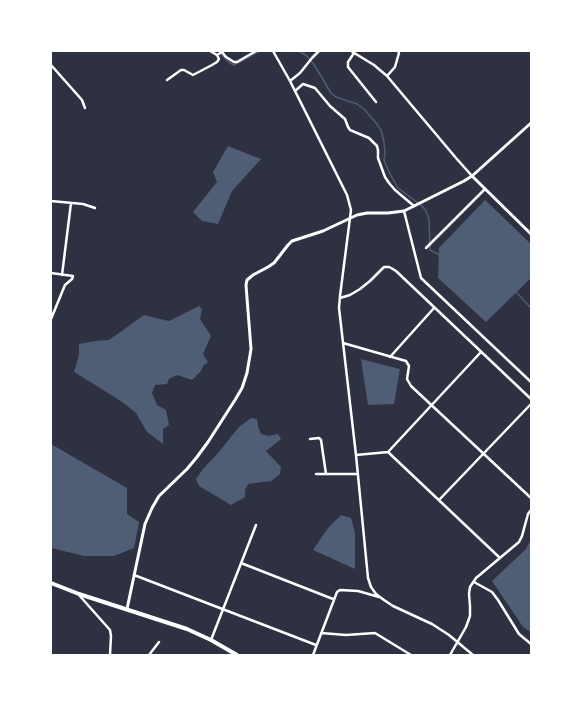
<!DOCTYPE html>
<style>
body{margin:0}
#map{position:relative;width:582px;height:706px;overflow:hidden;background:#2d3142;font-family:"Libre Baskerville",serif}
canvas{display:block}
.frame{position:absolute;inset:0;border:52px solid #fff;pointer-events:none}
</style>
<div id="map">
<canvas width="582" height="706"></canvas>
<div class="frame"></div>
</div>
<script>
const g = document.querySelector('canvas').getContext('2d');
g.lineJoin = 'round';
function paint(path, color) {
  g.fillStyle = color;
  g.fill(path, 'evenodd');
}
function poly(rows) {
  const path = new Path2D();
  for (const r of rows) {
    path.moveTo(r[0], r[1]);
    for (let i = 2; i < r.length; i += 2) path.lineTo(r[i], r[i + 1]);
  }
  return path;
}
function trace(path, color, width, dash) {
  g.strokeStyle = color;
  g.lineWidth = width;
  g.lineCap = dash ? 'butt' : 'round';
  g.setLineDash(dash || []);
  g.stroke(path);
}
const water = poly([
 [228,146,261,159,232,191,218,224,202,221,193,212,217,182,213,172],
 [485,200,531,244,531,278,486,322,438,278,439,248],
 [199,306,202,309,200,319,211,336,203,354,208,362,203,366,201,371,192,380,177,375,169,379,167,384,155,385,152,393,157,405,166,410,169,425,163,429,163,444,147,432,136,413,121,401,74,372,79,355,79,344,95,341,109,340,144,315,169,321],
 [361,359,400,369,394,404,368,405],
 [251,418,257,419,258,426,261,434,269,436,278,434,281,439,266,451,281,467,280,474,271,481,248,484,245,490,245,497,231,505,199,486,196,479,203,469,218,453,239,427],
 [51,444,127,488,127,514,139,522,134,548,114,556,84,556,51,548],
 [341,515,351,518,355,533,355,569,313,550,328,528],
 [531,539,531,632,523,627,492,581,526,549]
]);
const stream = poly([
 [218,51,230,63,234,65,260,51],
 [298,51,306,55,315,66,331,93,336,97,357,104,365,110,376,123,381,130,384,142,385,153,384,160,390,174,398,188,422,206,426,211,429,219,430,250,440,255],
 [516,292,531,308]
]);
const minor = poly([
 [210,51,217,55],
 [273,51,290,81,347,195,351,210,340,296,339,308,356,455,368,578,371,587,376,594,384,600,393,606,432,624,449,635,473,655],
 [351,51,374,65,387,76,456,158,472,176],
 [354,53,348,62,348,67,376,102],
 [51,65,82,100,85,108],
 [387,76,395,67,399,53,398,51],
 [167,80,181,70,184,70,193,75,212,65,217,62,219,59,217,55,222,52,226,57,234,62,237,62,256,51],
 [290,81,300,73,312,58,319,51],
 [295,91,303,84,315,88,330,106,345,119,348,127,350,130,369,138,377,146,378,150,378,158,385,177,389,183,395,190,414,206],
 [51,201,83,204,95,208],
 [404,211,421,278,531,382],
 [426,248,485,189],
 [51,273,73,276,72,279,65,285,51,319],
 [62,275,71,203],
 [340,298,350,295,360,289,370,281,384,267,389,267,391,268,396,271,531,399],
 [343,343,406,361,409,366,407,379,411,386,531,498],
 [390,357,434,308],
 [310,439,319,438,321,440,326,474],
 [388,452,500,558],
 [356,455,388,452,481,352],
 [316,474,358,474],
 [439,500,531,404],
 [241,563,333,599],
 [134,575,316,645],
 [474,582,492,592,498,600,519,634,531,644],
 [79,595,110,630,111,636,110,655],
 [321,633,346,635,375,633,411,655],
 [211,640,256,525],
 [149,655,159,642],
 [313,655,337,592,340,590,358,591,379,597],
 [450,655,466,627,470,616,470,606,469,594,470,587,476,578,519,542,522,536,528,514,531,510]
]);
const tertiary = poly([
 [472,176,531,234],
 [127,609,145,524,152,508,159,496,187,469,197,457,208,442,235,400,242,388,247,373,251,349,246,285,247,280,253,275,268,267,274,263,288,245,292,241,323,231,357,215,367,213,388,213,404,211,464,181,472,176,531,123]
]);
const primary = poly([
 [51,583,79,594,187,629,211,640,237,655]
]);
paint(water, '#4f5d75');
trace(stream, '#4f5d75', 1.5);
trace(minor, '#fff', 2.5);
trace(tertiary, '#fff', 3);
trace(primary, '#fff', 4);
</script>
